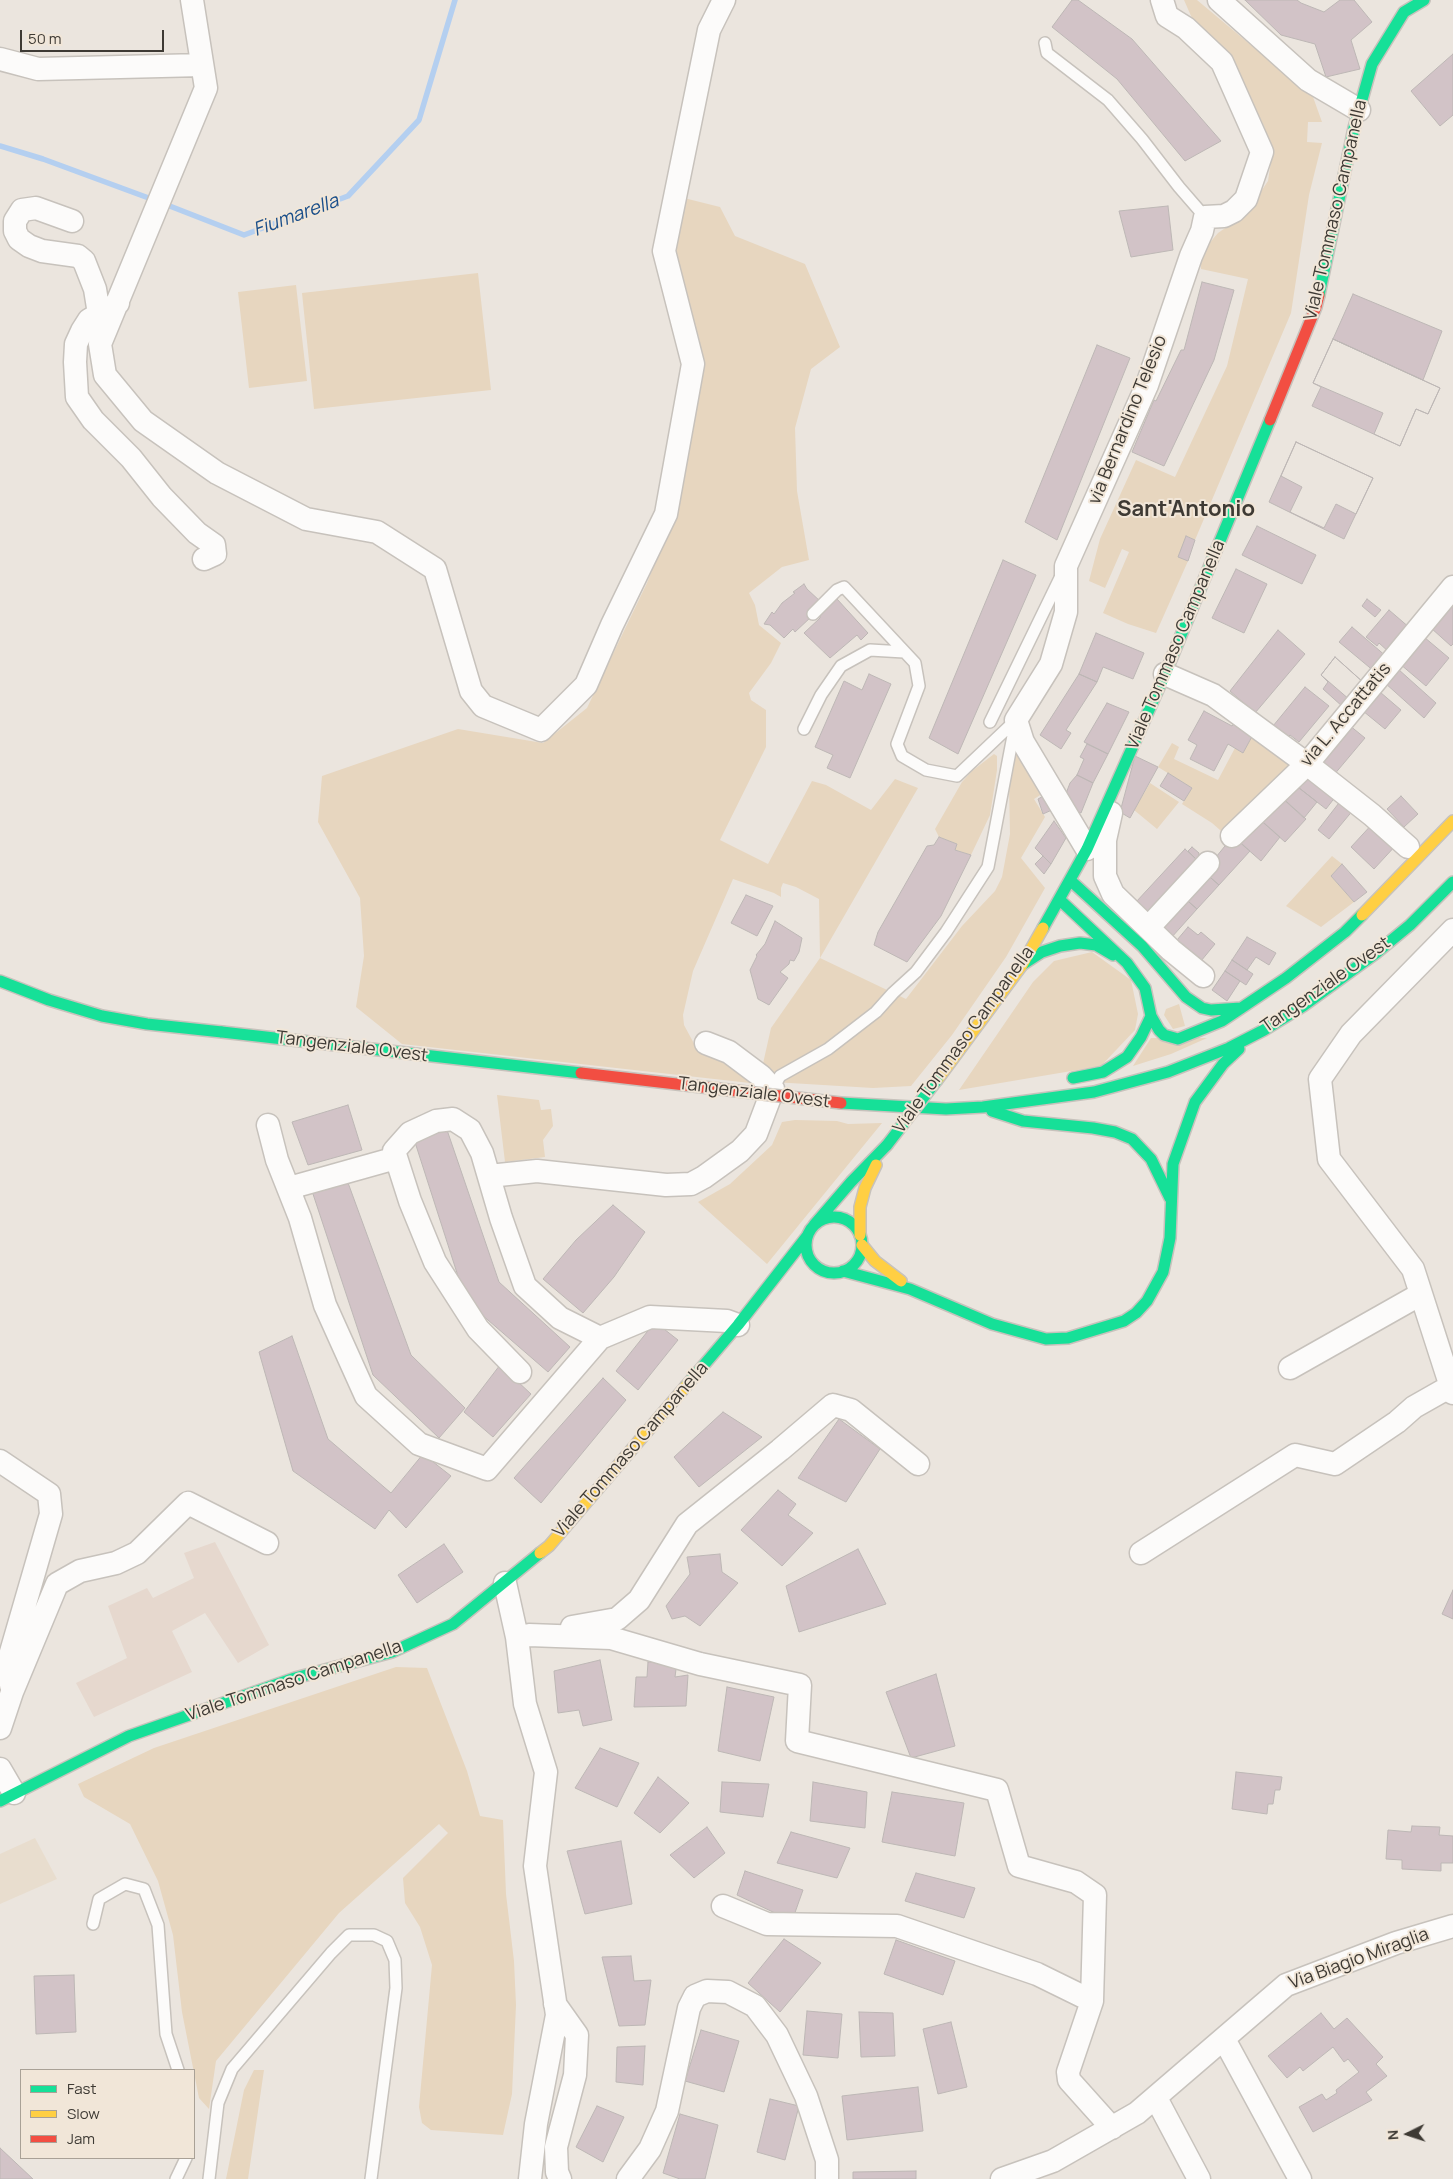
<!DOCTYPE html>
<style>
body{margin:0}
#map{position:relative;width:1453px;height:2179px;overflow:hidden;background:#ebe5de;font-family:Manrope,sans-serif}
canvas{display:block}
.legend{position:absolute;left:20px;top:2069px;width:175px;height:90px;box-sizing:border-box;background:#f1e6d8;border:1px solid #a9a196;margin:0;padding:6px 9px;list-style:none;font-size:15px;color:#3e3a34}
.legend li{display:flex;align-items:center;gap:10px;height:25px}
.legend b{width:25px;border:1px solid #a9a196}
.north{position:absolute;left:1383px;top:2109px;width:50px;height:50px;-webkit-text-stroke:4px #f1e6d8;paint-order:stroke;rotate:266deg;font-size:14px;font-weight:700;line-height:20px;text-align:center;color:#3e3a34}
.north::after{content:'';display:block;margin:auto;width:18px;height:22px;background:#3e3a34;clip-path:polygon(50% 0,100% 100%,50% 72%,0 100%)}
.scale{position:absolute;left:20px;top:30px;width:144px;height:22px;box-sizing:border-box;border:2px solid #3e3a34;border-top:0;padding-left:6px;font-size:15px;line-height:18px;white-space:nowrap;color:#3e3a34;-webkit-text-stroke:4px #f1e6d8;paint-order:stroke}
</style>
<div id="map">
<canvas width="1453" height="2179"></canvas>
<ul class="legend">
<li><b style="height:6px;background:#16e098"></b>Fast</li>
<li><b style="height:6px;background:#ffcf43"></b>Slow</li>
<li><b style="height:6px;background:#f24e42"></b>Jam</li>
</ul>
<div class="north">N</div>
<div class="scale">50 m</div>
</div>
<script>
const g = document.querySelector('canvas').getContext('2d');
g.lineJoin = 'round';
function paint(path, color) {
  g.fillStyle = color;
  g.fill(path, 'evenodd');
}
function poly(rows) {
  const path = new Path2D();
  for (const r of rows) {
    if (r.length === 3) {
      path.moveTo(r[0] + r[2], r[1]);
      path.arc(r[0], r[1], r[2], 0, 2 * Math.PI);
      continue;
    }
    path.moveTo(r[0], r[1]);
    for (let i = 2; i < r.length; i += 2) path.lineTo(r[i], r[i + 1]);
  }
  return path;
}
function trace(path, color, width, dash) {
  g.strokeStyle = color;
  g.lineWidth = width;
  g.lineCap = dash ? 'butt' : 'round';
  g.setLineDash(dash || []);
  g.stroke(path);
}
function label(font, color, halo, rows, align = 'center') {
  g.font = font + ' Manrope,sans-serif';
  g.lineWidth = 4;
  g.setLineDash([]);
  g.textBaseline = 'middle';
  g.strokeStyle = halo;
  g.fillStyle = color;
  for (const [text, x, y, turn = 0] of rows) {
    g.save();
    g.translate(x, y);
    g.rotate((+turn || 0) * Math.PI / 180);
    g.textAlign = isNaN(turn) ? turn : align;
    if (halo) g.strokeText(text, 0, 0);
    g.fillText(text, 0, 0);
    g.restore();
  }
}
const built = poly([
 [35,1838,57,1879,0,1904,0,1854]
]);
const education = poly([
 [215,1542,269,1645,238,1663,205,1613,172,1631,192,1672,94,1717,76,1683,127,1658,108,1606,147,1588,153,1598,194,1578,184,1553]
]);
const green = poly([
 [1184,0,1197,0,1313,97,1322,122,1308,122,1307,142,1322,143,1309,195,1291,313,1195,540,1186,536,1188,561,1156,633,1128,624,1103,613,1129,552,1122,549,1105,588,1089,581,1100,539,1136,460,1175,477,1227,366,1248,279,1201,269,1201,257,1207,246,1218,233,1234,222,1256,199,1268,181,1272,155,1264,126,1256,110,1195,25],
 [684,198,720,207,735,236,805,264,840,347,811,369,795,428,797,491,809,560,782,567,749,593,755,605,759,625,781,643,771,663,749,693,751,700,766,710,766,747,720,840,768,864,812,781,826,785,871,810,895,779,918,788,820,958,906,999,962,926,995,891,1002,877,1010,834,1009,782,1016,754,1019,753,1045,792,1034,799,1045,817,1021,858,1045,888,1006,957,952,1035,911,1086,873,1088,773,1082,762,1068,771,1028,820,958,819,899,796,887,783,883,781,888,781,897,774,893,733,879,693,971,683,1015,684,1025,698,1051,710,1052,742,1070,750,1083,402,1044,356,1007,364,956,360,898,318,822,322,776,458,729,543,743,587,708,647,583,673,518,700,361,699,337,685,307,672,251],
 [478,273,491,390,314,409,302,293],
 [296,285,307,381,249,388,238,292],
 [1255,731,1297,764,1228,837,1212,823,1182,804,1192,788,1158,767,1172,743,1179,747,1174,759,1218,780,1235,748,1243,752],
 [994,754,997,756,997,770,990,815,971,855,955,850,957,844,939,837,935,829,962,782,972,771],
 [1150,783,1179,802,1157,829,1134,810],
 [1332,856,1342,864,1331,876,1354,902,1321,927,1286,906],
 [1092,952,1131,980,1138,1014,1135,1030,1101,1066,959,1090,1033,982,1054,961],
 [1179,1004,1185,1026,1173,1029,1164,1015,1166,1009],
 [1151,1038,1207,1038,1171,1054,1133,1066],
 [497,1095,539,1100,541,1110,551,1109,553,1126,543,1140,545,1157,505,1162],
 [795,1120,837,1121,848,1124,882,1123,767,1264,698,1202,730,1184,772,1145,782,1122],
 [396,1667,427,1668,467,1771,480,1816,503,1820,506,1894,514,1961,516,2005,512,2094,503,2135,431,2130,422,2123,419,2107,432,1965,420,1927,405,1903,403,1878,448,1833,439,1824,339,1913,216,2061,209,2109,199,2098,182,2012,173,1935,158,1881,130,1824,84,1797,78,1784,154,1748],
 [254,2070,264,2070,248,2179,226,2179,244,2090]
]);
const stream = poly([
 [0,146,43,159,154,200],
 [162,203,244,235,348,196,419,120,455,0]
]);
const building = poly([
 [1072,0,1078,0,1132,39,1221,141,1185,161,1117,79,1052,27,1072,0],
 [1245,0,1297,0,1301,3,1324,12,1340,0,1354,0,1372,22,1351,40,1360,69,1326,77,1315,44,1281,35,1245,0],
 [1453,54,1453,115,1440,126,1411,91,1453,54],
 [1168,206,1173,250,1131,257,1119,211,1168,206],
 [1202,282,1234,290,1214,360,1164,466,1132,452,1154,400,1156,401,1181,350,1184,350,1202,282],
 [1353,294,1442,331,1423,380,1333,339,1353,294],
 [1333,339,1440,388,1428,414,1416,409,1400,446,1312,406,1321,387,1313,383,1333,339],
 [1333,339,1440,388,1428,414,1416,409,1400,446,1374,434,1383,413,1313,383,1333,339],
 [1097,345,1130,358,1057,540,1025,522,1097,345],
 [1296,442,1373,478,1356,514,1336,504,1324,528,1290,512,1302,487,1281,476,1296,442],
 [1296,442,1373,478,1344,539,1269,502,1296,442],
 [1257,526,1316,555,1302,584,1242,555,1257,526],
 [1186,536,1195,540,1188,561,1178,557,1186,536],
 [1003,560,1036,575,958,754,929,738,1003,560],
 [1236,569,1267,584,1244,633,1212,618,1236,569],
 [804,584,807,589,821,602,811,617,795,632,793,629,784,638,770,625,764,624,772,612,774,614,782,603,795,593,793,592,804,584],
 [837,599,868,633,861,640,857,635,830,658,804,633,820,618,820,610,831,600,837,599],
 [1367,599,1381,610,1375,617,1362,606,1367,599],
 [1453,604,1453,644,1451,646,1431,628,1453,604],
 [1389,610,1410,628,1390,653,1379,643,1377,646,1366,637,1389,610],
 [1352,627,1387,657,1375,672,1339,642,1352,627],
 [1278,630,1305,654,1255,713,1230,691,1278,630],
 [1096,633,1144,653,1133,679,1103,667,1097,682,1079,674,1096,633],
 [1424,637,1449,658,1426,686,1400,664,1424,637],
 [1335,657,1364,683,1343,707,1323,689,1328,682,1321,675,1335,657],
 [1335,657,1364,683,1350,700,1321,675,1335,657],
 [1398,669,1436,703,1424,718,1385,683,1398,669],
 [869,674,891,684,850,778,827,768,833,755,815,747,844,681,862,690,869,674],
 [1079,674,1097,682,1066,730,1071,733,1061,749,1040,735,1079,674],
 [1305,687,1329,706,1299,742,1290,735,1287,738,1273,726,1305,687],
 [1380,692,1401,710,1385,729,1363,711,1380,692],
 [1107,703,1129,712,1108,754,1084,742,1107,703],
 [1204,711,1232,726,1234,723,1255,731,1243,753,1228,744,1214,771,1190,759,1197,745,1188,740,1204,711],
 [1349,725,1365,738,1333,776,1318,763,1349,725],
 [1087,744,1108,754,1093,783,1077,775,1084,759,1080,757,1087,744],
 [1135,756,1158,767,1130,818,1120,812,1135,756],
 [1305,771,1336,796,1326,809,1294,784,1305,771],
 [1168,773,1192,788,1184,801,1160,786,1168,773],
 [1077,775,1093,783,1081,813,1062,804,1070,783,1077,775],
 [1294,784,1317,802,1304,818,1282,798,1294,784],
 [1049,793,1054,809,1043,814,1038,799,1049,793],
 [1278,794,1306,819,1285,842,1257,817,1278,794],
 [1401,796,1418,814,1404,827,1387,809,1401,796],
 [1342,799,1354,809,1329,839,1318,830,1342,799],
 [1255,815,1280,837,1261,861,1237,840,1255,815],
 [1054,821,1066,838,1051,864,1035,848,1054,821],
 [1375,821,1398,843,1374,869,1351,847,1375,821],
 [1233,836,1250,851,1219,885,1204,872,1233,836],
 [939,837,957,844,955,850,971,855,941,916,907,962,874,945,878,932,927,846,934,845,939,837],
 [1192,847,1199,853,1198,861,1188,851,1192,847],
 [1185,849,1200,863,1150,915,1136,902,1185,849],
 [1043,856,1051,864,1044,874,1035,864,1043,856],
 [1342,864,1367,892,1354,902,1331,876,1342,864],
 [1204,872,1219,885,1197,909,1182,896,1204,872],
 [746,895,773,906,757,936,731,923,746,895],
 [1182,896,1197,909,1171,938,1156,924,1182,896],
 [775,921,802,938,799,952,794,961,790,960,789,964,780,972,788,978,769,1005,758,999,750,970,757,956,756,955,765,944,775,921],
 [1188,927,1198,935,1201,932,1215,944,1201,961,1177,940,1188,927],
 [1247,937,1276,953,1269,965,1256,957,1247,970,1232,960,1247,937],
 [1232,960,1253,974,1246,985,1225,971,1232,960],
 [1225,971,1240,981,1227,1001,1212,990,1225,971],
 [348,1105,362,1150,308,1165,292,1122,348,1105],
 [445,1124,499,1282,570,1347,548,1372,466,1301,413,1136,445,1124],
 [347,1180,411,1355,465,1408,439,1438,373,1375,312,1191,347,1180],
 [613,1205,645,1232,614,1277,583,1313,543,1279,576,1240,613,1205],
 [655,1322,678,1340,638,1390,616,1371,655,1322],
 [292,1336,328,1439,391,1493,423,1454,451,1476,406,1528,389,1510,375,1529,293,1471,259,1352,292,1336],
 [500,1365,531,1394,493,1437,464,1412,500,1365],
 [603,1378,626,1400,541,1503,514,1478,603,1378],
 [723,1412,762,1437,699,1487,674,1457,723,1412],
 [839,1419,880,1449,846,1502,798,1478,839,1419],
 [778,1490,796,1504,788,1515,813,1533,782,1566,741,1530,778,1490],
 [444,1544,463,1572,417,1603,398,1575,444,1544],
 [858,1549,886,1604,799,1632,786,1586,858,1549],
 [720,1554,722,1572,738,1583,700,1626,685,1616,672,1619,666,1606,690,1574,687,1557,720,1554],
 [1453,1590,1453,1619,1442,1614,1453,1590],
 [600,1660,612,1720,583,1726,579,1710,558,1713,554,1671,600,1660],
 [648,1662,677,1662,675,1677,688,1675,686,1706,634,1707,636,1677,647,1677,648,1662],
 [936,1674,955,1746,911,1758,886,1692,936,1674],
 [727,1687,774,1697,760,1761,718,1751,727,1687],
 [600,1748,639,1763,617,1807,575,1788,600,1748],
 [1236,1772,1282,1777,1280,1790,1275,1790,1273,1804,1268,1804,1267,1814,1232,1809,1236,1772],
 [658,1777,689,1803,660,1833,634,1813,658,1777],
 [722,1782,769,1784,763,1817,720,1812,722,1782],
 [813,1782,867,1792,865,1828,810,1821,813,1782],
 [892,1792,964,1803,955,1856,882,1842,892,1792],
 [1412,1826,1440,1827,1439,1835,1453,1836,1453,1863,1441,1863,1441,1871,1402,1869,1402,1860,1386,1859,1388,1830,1411,1832,1412,1826],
 [707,1827,725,1853,694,1878,670,1855,707,1827],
 [791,1832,850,1848,837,1878,777,1863,791,1832],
 [621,1841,632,1904,585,1914,567,1851,621,1841],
 [745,1871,803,1890,792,1921,737,1895,745,1871],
 [916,1873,975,1888,964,1918,905,1901,916,1873],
 [784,1939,821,1963,780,2012,748,1983,784,1939],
 [896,1940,955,1961,943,1995,884,1974,896,1940],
 [631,1956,634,1981,651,1980,645,2025,619,2026,602,1957,631,1956],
 [74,1975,76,2032,36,2034,34,1976,74,1975],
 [807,2011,842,2014,838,2058,803,2055,807,2011],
 [859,2012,893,2013,895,2056,861,2057,859,2012],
 [1321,2013,1334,2029,1347,2018,1383,2057,1376,2064,1387,2076,1366,2092,1372,2100,1313,2132,1299,2107,1322,2094,1326,2100,1337,2093,1336,2090,1359,2072,1348,2059,1344,2062,1333,2047,1303,2071,1300,2067,1287,2078,1268,2056,1321,2013],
 [951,2022,967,2087,938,2094,923,2029,951,2022],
 [701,2030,739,2041,724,2092,685,2081,701,2030],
 [645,2046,643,2085,616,2082,617,2047,645,2046],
 [918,2087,923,2131,847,2140,842,2096,918,2087],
 [770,2099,799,2106,785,2160,757,2152,770,2099],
 [597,2106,624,2117,603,2162,576,2147,597,2106],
 [680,2114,718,2125,705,2179,680,2179,663,2173,680,2114],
 [0,2148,33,2179,0,2179,0,2148],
 [916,2171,916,2179,853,2179,853,2172,916,2171]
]);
const lane = poly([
 [1045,43,1047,53,1108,100,1142,139,1179,187,1205,217],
 [990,722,1061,576],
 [804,729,821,695,841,666,870,650,904,652],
 [773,1089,780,1076,828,1049,876,1012,893,993,916,972,946,932,988,867,1016,720,957,776,926,770,902,756,897,744,919,686,915,663,844,587,837,590,813,614],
 [93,1924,99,1899,125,1884,144,1889,158,1925,166,2034,178,2070],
 [176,2179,186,2158],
 [209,2179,218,2103,232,2069,331,1953,349,1935,374,1935,387,1941,395,1960,396,1988,371,2179]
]);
const street = poly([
 [192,0,206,88,100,344,105,375,143,421,217,473,306,519,377,532,435,569,471,691,483,706,541,730,586,685,612,625,666,514,693,364,664,251,709,30,724,0],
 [1219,0,1308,80,1359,110],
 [0,59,38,69,202,65],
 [72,221,36,208,22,210,15,221,15,231,19,239,29,246,42,251,78,256,84,261,95,289,99,314],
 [118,303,89,320,82,331,76,344,75,362,77,397,93,420,131,458,162,497,197,533,214,545,215,554,204,559],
 [1165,674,1213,695,1307,764,1372,815,1408,847],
 [1111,813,1105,840,1105,876,1113,894,1171,950,1203,976],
 [1232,836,1307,764,1453,587],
 [1087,849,1023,742,1016,720,1051,664,1066,612,1066,566,1147,385,1191,256,1202,231,1205,217,1224,216,1234,211,1246,199,1262,152,1222,62,1186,28,1167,16,1162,0],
 [1148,928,1208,863],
 [1453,930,1351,1034,1320,1079,1329,1159,1413,1269,1453,1393],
 [268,1125,277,1160,300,1218,325,1305,366,1396,419,1444,487,1469,600,1338,650,1317,727,1321,738,1325],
 [489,1176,537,1171,666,1185,691,1184,704,1177,740,1151,756,1134,773,1089,761,1076,729,1052,706,1043],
 [289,1188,396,1158],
 [1290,1368,1421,1294],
 [520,1372,478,1329,435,1262,410,1201,394,1151,410,1133,436,1121,453,1119,470,1130,482,1153,501,1218,525,1286,560,1318,600,1338],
 [0,1461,49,1494,51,1514,9,1659,11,1685],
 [1141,1553,1295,1455,1335,1464,1397,1422,1414,1407,1451,1386],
 [505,1583,517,1637,525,1704,546,1772,535,1866,557,2015,536,2124,530,2179],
 [572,1627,617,1619,639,1600,687,1524,780,1450,833,1405,851,1410,918,1464],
 [529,1635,611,1638,700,1664,800,1685,797,1741,997,1790,1019,1866,1076,1882,1095,1895,1092,2001,1037,1974,897,1926,767,1924,723,1906],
 [0,1728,12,1692,57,1584,80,1571,116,1563,137,1553,188,1503,267,1543],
 [0,1769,14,1793],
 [1092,2001,1068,2072,1069,2080,1112,2128],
 [555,2004,577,2035,575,2075,556,2147,557,2172,560,2179],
 [1224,2039,1300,2179],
 [1156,2098,1199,2179],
 [628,2179,650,2149,667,2111,689,2008,695,1996,707,1991,728,1992,755,2006,777,2035,806,2096,827,2160,827,2179],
 [1002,2179,1053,2161,1137,2113,1286,1985,1396,1943,1453,1926]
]);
const fast = poly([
 [1319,295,1354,128,1372,64,1404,12,1424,0],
 [1070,880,1142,946,1186,997,1202,1008,1211,1010,1241,1008],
 [1060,900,1127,963,1145,988,1151,1016,1159,1030,1164,1035,1178,1039,1222,1021,1286,978,1345,932,1362,915],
 [1043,928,1087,849,1165,674,1270,420],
 [1022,965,1042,952,1060,946,1080,943,1096,945,1113,955],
 [0,981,49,1000,102,1016,147,1024,222,1032],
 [1073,1078,1103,1072,1127,1057,1141,1037,1151,1016],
 [841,1103,946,1109,983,1107,1094,1092,1168,1072,1229,1048,1264,1030,1303,1006,1376,953,1410,925,1453,882],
 [992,1111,1023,1121,1093,1128,1115,1132,1132,1139,1151,1159,1170,1198],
 [834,1245,28],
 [814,1225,851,1182,887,1145],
 [843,1271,910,1289,992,1324,1046,1339,1068,1338,1124,1321,1136,1313,1147,1301,1163,1272,1170,1238,1173,1164,1195,1102,1223,1064,1239,1049],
 [686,1386,738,1325,808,1235],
 [0,1801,129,1736,295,1678,392,1652,453,1624,540,1553]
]);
const slow = poly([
 [1362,915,1453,821],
 [937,1080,1022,965,1043,928],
 [860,1235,860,1207,865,1188,876,1165],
 [862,1245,875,1261,901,1281],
 [540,1553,549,1546,686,1386]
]);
const jam = poly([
 [1270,420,1316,307,1319,295]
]);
const fastBridge = poly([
 [222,1032,581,1073],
 [887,1145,937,1080]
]);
const jamBridge = poly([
 [581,1073,841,1103]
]);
const streetNames = [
 ["Viale Tommaso Campanella",1336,210,-77],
 ["via Bernardino Telesio",1128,420,-68],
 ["Viale Tommaso Campanella",1176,645,-67],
 ["via L. Accattatis",1346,715,-50],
 ["Tangenziale Ovest",1326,985,-35],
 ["Viale Tommaso Campanella",964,1040,-54],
 ["Tangenziale Ovest",352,1047,7],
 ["Tangenziale Ovest",754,1093,7],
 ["Viale Tommaso Campanella",631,1450,-49],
 ["Viale Tommaso Campanella",294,1681,-18],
 ["Via Biagio Miraglia",1359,1959,-20]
];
const waterNames = [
 ["Fiumarella",296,216,-20]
];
const districtNames = [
 ["Sant'Antonio",1186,510]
];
paint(built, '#e8ddce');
paint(education, '#e6d8ce');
paint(green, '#e7d6bf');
trace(stream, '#b4cff0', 5.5);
paint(building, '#d2c3c7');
trace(building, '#bdb7b5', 1);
trace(lane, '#c7c2bc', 14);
trace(street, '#c7c2bc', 25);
trace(fast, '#c7c2bc', 14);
trace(slow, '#c7c2bc', 14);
trace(jam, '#c7c2bc', 14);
trace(lane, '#fcfbfa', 11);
trace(street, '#fcfbfa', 22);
trace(fast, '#16e098', 11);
trace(slow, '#ffcf43', 11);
trace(jam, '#f24e42', 11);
trace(fastBridge, '#c7c2bc', 14, []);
trace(jamBridge, '#c7c2bc', 14, []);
trace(fastBridge, '#16e098', 11);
trace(jamBridge, '#f24e42', 11);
label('18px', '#3e3a34', '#f1e6d8', streetNames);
label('italic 19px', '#194e8a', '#f1e6d8', waterNames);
label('bold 22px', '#3e3a34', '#f1e6d8', districtNames);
</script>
